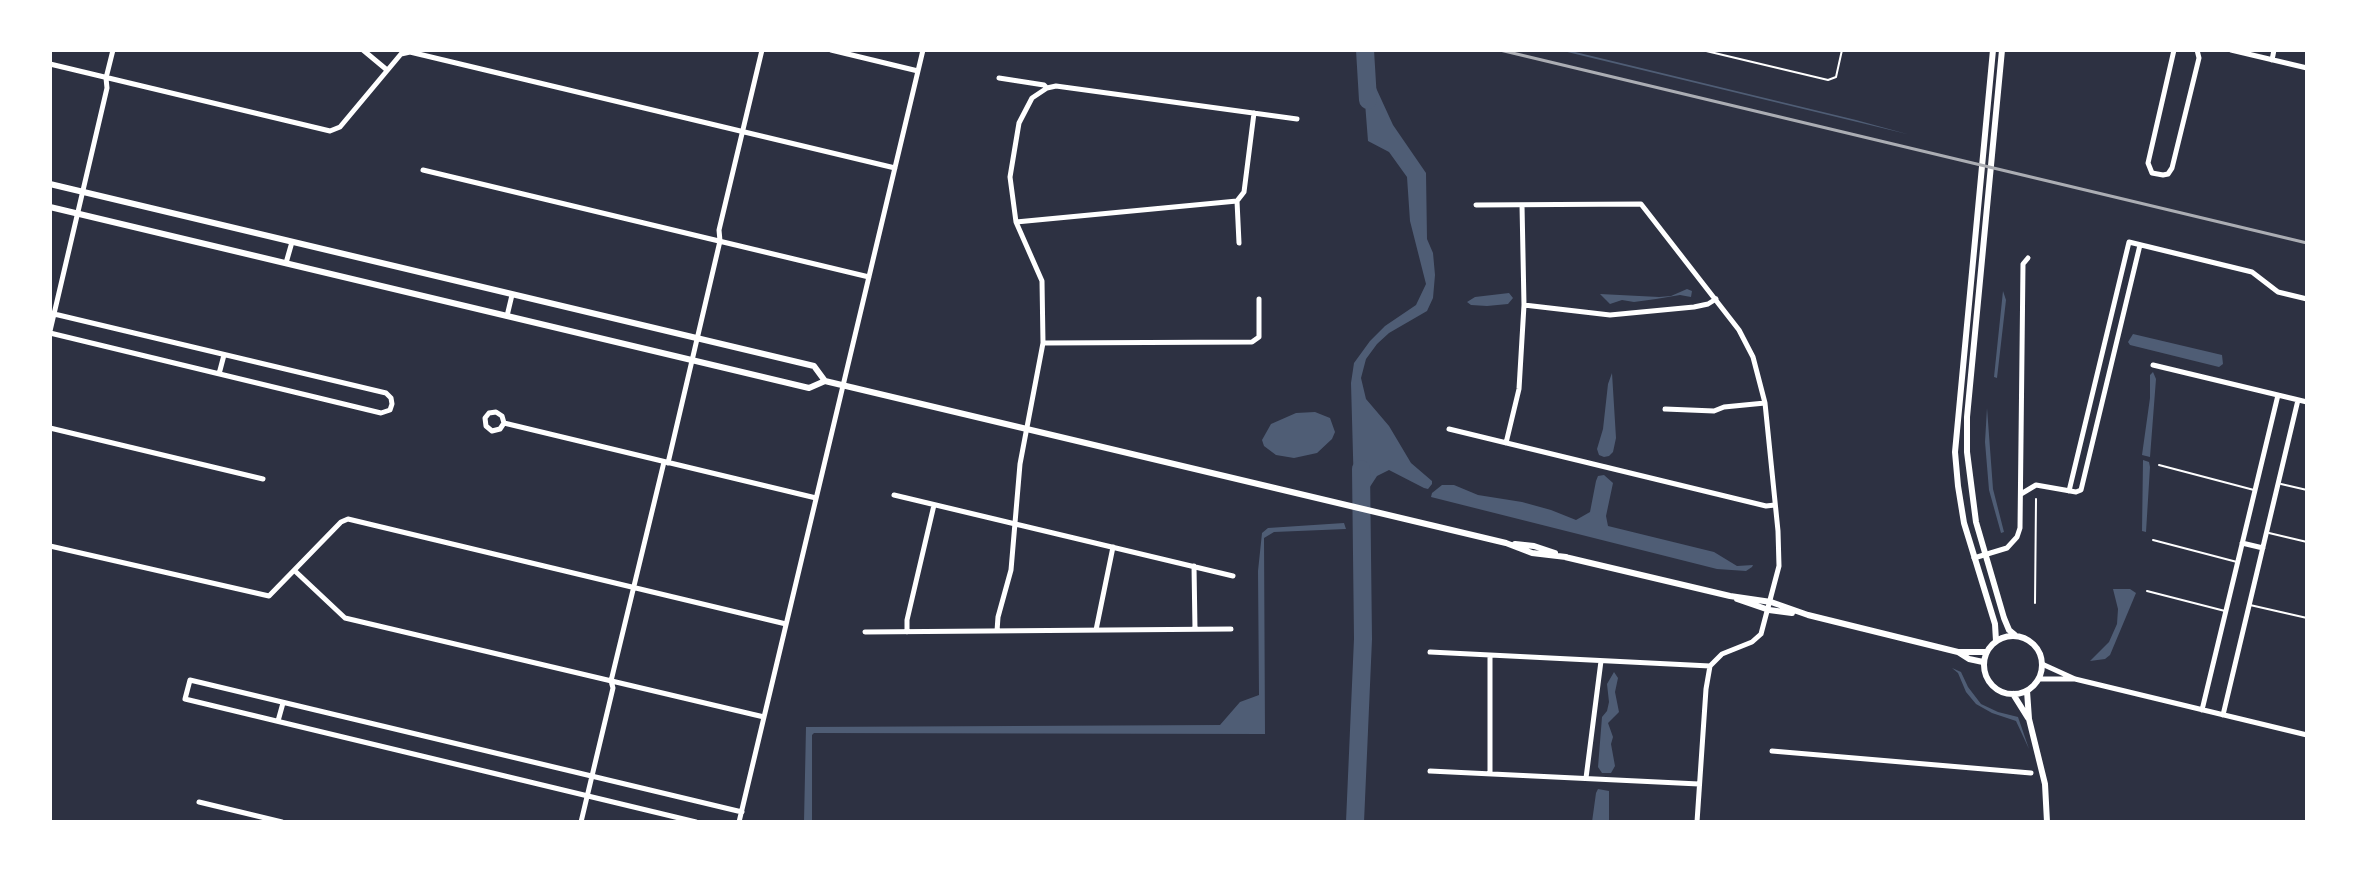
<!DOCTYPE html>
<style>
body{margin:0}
#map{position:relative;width:2357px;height:872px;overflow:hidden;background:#2d3142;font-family:"Roboto Condensed",sans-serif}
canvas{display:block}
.frame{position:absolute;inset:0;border:52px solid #fff;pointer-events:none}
</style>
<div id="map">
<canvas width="2357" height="872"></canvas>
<div class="frame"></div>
</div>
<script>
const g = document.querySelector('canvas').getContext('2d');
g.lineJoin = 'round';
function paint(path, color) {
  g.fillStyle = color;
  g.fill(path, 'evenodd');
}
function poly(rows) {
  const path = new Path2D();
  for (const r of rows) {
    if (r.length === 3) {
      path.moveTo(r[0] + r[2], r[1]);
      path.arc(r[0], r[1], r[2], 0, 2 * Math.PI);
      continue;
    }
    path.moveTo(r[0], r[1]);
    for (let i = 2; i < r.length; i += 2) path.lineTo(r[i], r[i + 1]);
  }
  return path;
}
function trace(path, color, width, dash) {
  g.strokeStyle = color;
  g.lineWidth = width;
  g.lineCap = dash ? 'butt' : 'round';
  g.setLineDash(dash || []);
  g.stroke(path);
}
const water = poly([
 [1559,50,1567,50,1856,120,1907,134],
 [1363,77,1371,77,1393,125,1426,173,1427,239,1433,253,1435,275,1433,298,1427,311,1389,333,1377,344,1366,359,1361,378,1366,399,1389,426,1411,463,1432,481,1432,484,1428,489,1424,488,1389,470,1377,476,1364,496,1354,491,1351,383,1354,363,1370,341,1385,326,1416,305,1426,284,1410,221,1407,177,1389,152,1368,141],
 [1687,289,1692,291,1691,297,1680,295,1656,299,1634,302,1622,300,1610,304,1600,294,1659,297,1671,296],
 [2003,291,2006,300,1997,378,1994,377],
 [1509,293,1513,298,1508,304,1487,306,1471,305,1467,302,1475,297],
 [2133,334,2222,355,2223,364,2219,367,2130,345,2128,342],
 [2153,372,2156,379,2150,457,2142,455,2150,398,2150,375],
 [1612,373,1616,438,1613,452,1609,456,1604,457,1599,455,1597,449,1603,429,1608,384],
 [1987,408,1993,489,2004,532,2001,533,1989,490,1985,442],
 [1315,412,1330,418,1335,432,1332,439,1317,453,1294,458,1276,455,1264,446,1262,440,1271,424,1296,413],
 [2143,460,2149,462,2150,467,2146,532,2142,531],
 [1604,475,1613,483,1606,516,1608,526,1714,552,1737,566,1753,565,1752,567,1746,571,1717,569,1431,497,1432,493,1442,485,1454,485,1478,495,1522,502,1551,510,1576,520,1590,512,1596,481,1598,476],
 [1344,523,1346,529,1274,532,1264,538,1265,734,814,733,812,735,812,822,804,822,806,727,1220,725,1240,702,1259,695,1258,571,1262,533,1268,528],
 [2113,589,2130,589,2136,593,2110,655,2105,659,2090,661,2109,642,2117,624,2118,609],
 [1952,668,1961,672,1968,687,1981,704,1998,712,2018,717,2029,749,2016,721,1992,713,1976,704,1966,692,1958,673],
 [1614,672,1618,678,1615,692,1619,712,1608,723,1613,737,1611,744,1615,766,1611,773,1602,773,1598,767,1602,717,1607,711,1609,702,1607,684],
 [1598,789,1609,791,1609,822,1592,822,1596,793]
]);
const river = poly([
 [1365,50,1368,100],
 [1355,822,1363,639,1361,469]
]);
const service = poly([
 [1702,50,1828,80,1836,77,1842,50],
 [2159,465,2254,490],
 [2281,484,2307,490],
 [2269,533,2307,542],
 [2153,540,2237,562],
 [2147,591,2225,611],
 [2035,603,2036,499],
 [2250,605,2307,618]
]);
const minor = poly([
 [363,50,387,70],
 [831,50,918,71],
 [2174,50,2148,163,2152,173,2163,175,2168,174,2172,168,2199,58,2197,50],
 [2231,50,2307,68],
 [2272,60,2274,50],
 [50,64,330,131,340,127,401,54,410,52,895,168],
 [999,78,1044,85,1047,88],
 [423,170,869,277],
 [1237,201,1239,243],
 [1476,205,1641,204,1739,330,1753,357,1765,403,1778,531,1779,566,1761,634,1752,642,1722,654,1710,666,1706,689,1697,822],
 [1522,205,1524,305],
 [1016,222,1237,201,1244,192,1254,113],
 [286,263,292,242],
 [50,313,386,393,391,398,392,404,390,410,381,413,50,333],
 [507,316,512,295],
 [50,331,107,88,106,78,113,50],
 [1043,343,1252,342,1259,337,1259,299],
 [2153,365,2307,402],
 [219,374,224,355],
 [1665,409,1714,411,1724,407,1765,403],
 [504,423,502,416,496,412,489,413,485,418,486,426,492,431,500,429,504,423,816,498],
 [50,428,263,479],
 [1449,429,1766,506,1775,505],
 [1506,443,1519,389,1524,305,1610,315,1694,307,1708,304,1716,299],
 [668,463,720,241,719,230,762,50],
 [2069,491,2129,242,2252,272,2278,292,2307,299],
 [2021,494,2036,485,2076,492,2081,490,2140,245],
 [894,495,1233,576],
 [2242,543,2263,548],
 [50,546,269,596,341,522,348,519,786,624],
 [1974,558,2007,548,2017,537,2020,528,2023,264,2028,258],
 [1194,566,1195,629],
 [295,571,345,618,764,717],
 [1096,630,1113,547],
 [997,631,998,617,1011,570,1020,464,1043,343,1042,281,1016,222,1010,177,1019,123,1032,98,1047,88,1056,86,1297,119],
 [865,632,1231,629],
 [907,632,907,620,934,505],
 [1430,652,1710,666],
 [2042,664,2075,679,2307,735],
 [2039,679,2074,679],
 [2202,710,2278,395],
 [2223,715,2298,400],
 [278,721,283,703],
 [1772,751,2031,773],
 [1430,771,1699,784],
 [1490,774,1490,656],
 [1586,778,1601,661],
 [199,802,282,822],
 [581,822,613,688,611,681,664,462],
 [696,822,185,699,190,680,742,812],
 [739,822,923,50]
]);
const tertiary = poly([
 [1993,50,1955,452,1958,486,1964,523,1995,624,1996,641],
 [2002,50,1967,417,1967,452,1976,522,2004,618,2009,630,2015,635],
 [50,184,814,366,825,381],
 [50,207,809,388,825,381,1506,543,1532,553,1566,557],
 [1515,544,1534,546,1555,553],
 [1565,557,1730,596,1771,602,1808,615,1958,652,1969,659,1983,662],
 [1737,599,1769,610,1792,613],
 [2013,665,29],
 [1958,652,1986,652],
 [2027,691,2029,719,2045,784,2047,822],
 [2013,694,2028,718]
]);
const rail = poly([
 [1500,50,2307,243]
]);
paint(water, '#4f5d75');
trace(river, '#4f5d75', 18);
trace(service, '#fff', 2);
trace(minor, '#fff', 5);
trace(tertiary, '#fff', 6);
trace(rail, '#abadb3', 3);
</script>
